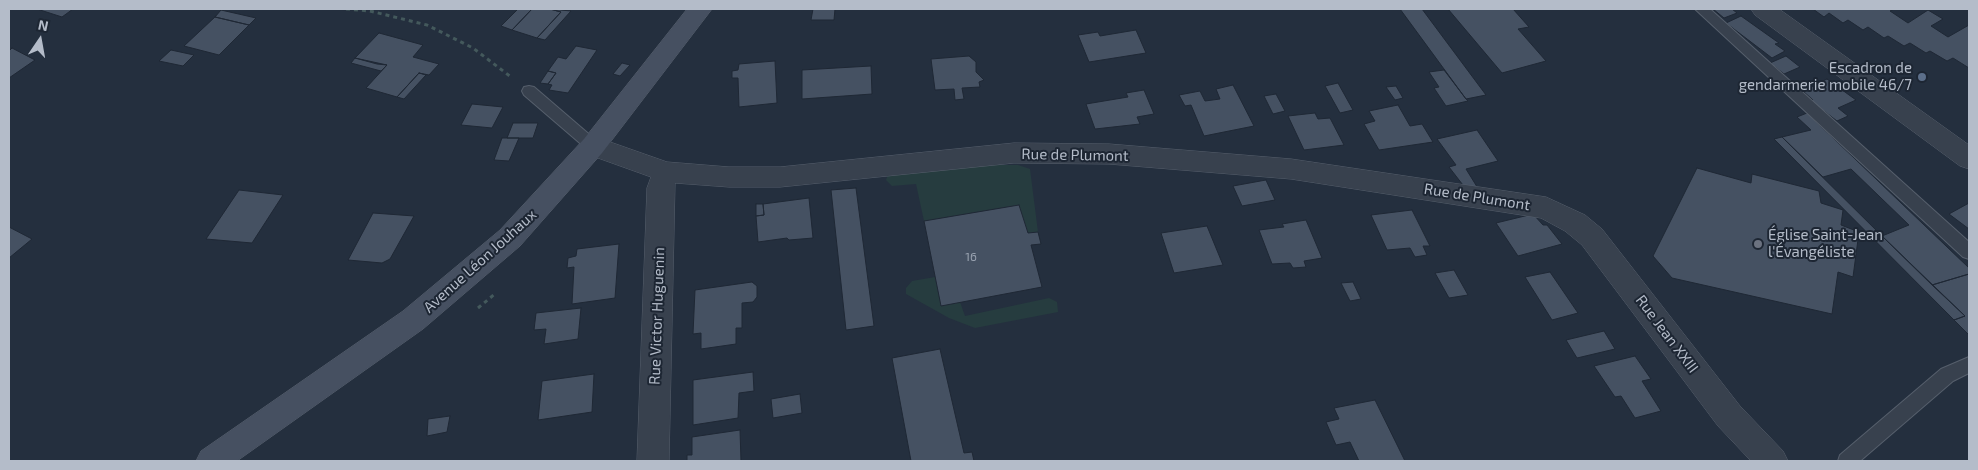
<!DOCTYPE html>
<meta charset="utf-8">
<style>
body{margin:0}
#map{position:relative;width:1978px;height:470px;overflow:hidden;background:#242f3e;font-family:"Exo 2",sans-serif}
canvas{display:block}
.frame{position:absolute;inset:0;border:10px solid #b4bcc9;pointer-events:none}
.north{position:absolute;left:15px;top:15px;width:50px;height:50px;-webkit-text-stroke:4px #1d2633;paint-order:stroke;rotate:12deg;font-size:14px;font-weight:700;line-height:20px;text-align:center;color:#b4bcc9}
.north::after{content:'';display:block;margin:auto;width:18px;height:22px;background:#b4bcc9;clip-path:polygon(50% 0,100% 100%,50% 72%,0 100%)}
</style>
<div id="map">
<canvas width="1978" height="470"></canvas>
<div class="frame"></div>
<div class="north">N</div>
</div>
<script>
const g = document.querySelector('canvas').getContext('2d');
g.lineJoin = 'round';
function paint(path, color) {
  g.fillStyle = color;
  g.fill(path, 'evenodd');
}
function poly(rows) {
  const path = new Path2D();
  for (const r of rows) {
    path.moveTo(r[0], r[1]);
    for (let i = 2; i < r.length; i += 2) path.lineTo(r[i], r[i + 1]);
  }
  return path;
}
function trace(path, color, width, dash) {
  g.strokeStyle = color;
  g.lineWidth = width;
  g.lineCap = dash ? 'butt' : 'round';
  g.setLineDash(dash || []);
  g.stroke(path);
}
function label(font, color, halo, rows, align = 'center') {
  g.font = font + ' "Exo 2",sans-serif';
  g.lineWidth = 4;
  g.setLineDash([]);
  g.textBaseline = 'middle';
  g.strokeStyle = halo;
  g.fillStyle = color;
  for (const [text, x, y, turn = 0] of rows) {
    g.save();
    g.translate(x, y);
    g.rotate((+turn || 0) * Math.PI / 180);
    g.textAlign = isNaN(turn) ? turn : align;
    if (halo) g.strokeText(text, 0, 0);
    g.fillText(text, 0, 0);
    g.restore();
  }
}
const green = poly([
 [957,165,1018,165,1030,169,1038,232,1028,233,1018,205,924,221,916,184,892,186,886,180,888,175],
 [935,277,941,306,960,302,965,316,1049,298,1057,302,1058,312,975,328,949,318,906,294,906,288,912,281]
]);
const building = poly([
 [37,9,73,9,62,17,37,9],
 [518,9,532,9,512,30,501,26,518,9],
 [532,9,550,9,561,12,537,38,512,30,532,9],
 [550,9,571,11,545,40,537,38,561,12,550,9],
 [813,9,835,9,834,20,811,20,813,9],
 [1400,9,1422,9,1486,95,1466,99,1400,9],
 [1448,9,1513,9,1529,27,1518,29,1546,61,1502,73,1448,9],
 [1713,9,1732,9,1737,13,1724,18,1713,9],
 [1813,9,1894,9,1890,11,1908,23,1928,10,1943,19,1931,26,1948,37,1969,25,1969,68,1953,58,1947,61,1930,51,1926,53,1910,43,1904,46,1888,36,1884,38,1868,27,1863,30,1848,20,1843,23,1829,13,1824,17,1813,9],
 [221,10,256,18,249,25,215,17,221,10],
 [1741,16,1779,43,1775,44,1785,51,1772,58,1726,23,1741,16],
 [215,17,249,25,219,55,184,46,215,17],
 [1136,30,1146,53,1089,62,1078,35,1098,32,1100,36,1136,30],
 [379,33,423,45,413,57,439,64,429,75,419,73,397,97,366,88,387,65,355,58,379,33],
 [576,46,597,50,568,93,549,90,552,85,548,84,556,73,548,71,558,57,566,59,576,46],
 [12,48,35,60,9,78,9,51,12,48],
 [171,50,194,55,183,66,159,61,171,50],
 [969,56,976,62,976,72,984,80,979,82,980,87,962,88,964,99,955,100,954,89,935,90,931,59,969,56],
 [1786,56,1800,67,1784,74,1770,63,1786,56],
 [355,58,377,64,387,65,381,71,351,63,355,58],
 [775,61,777,103,739,107,738,78,732,78,732,71,738,70,739,64,775,61],
 [622,63,630,65,620,76,613,74,622,63],
 [871,66,872,94,802,99,802,70,871,66],
 [1444,70,1466,99,1468,101,1446,106,1434,88,1439,87,1429,72,1444,70],
 [548,71,556,73,548,84,540,83,548,71],
 [419,73,426,75,404,99,397,97,419,73],
 [1827,79,1856,100,1838,108,1848,116,1837,121,1811,101,1813,100,1804,92,1800,93,1794,88,1802,83,1809,88,1827,79],
 [1338,83,1353,110,1340,113,1325,86,1338,83],
 [1233,85,1254,126,1204,136,1191,105,1185,106,1179,95,1200,91,1205,101,1220,99,1216,89,1233,85],
 [1396,86,1403,98,1395,100,1386,87,1396,86],
 [1144,90,1154,114,1137,117,1140,124,1095,129,1086,104,1128,97,1126,93,1144,90],
 [1276,94,1285,111,1273,114,1264,96,1276,94],
 [472,104,503,107,492,128,461,125,472,104],
 [1398,105,1410,126,1422,124,1433,142,1379,150,1364,124,1375,121,1369,111,1398,105],
 [1315,113,1318,119,1330,118,1344,145,1304,150,1288,116,1315,113],
 [1807,113,1969,268,1969,274,1932,285,1882,236,1909,225,1851,169,1823,177,1782,137,1811,130,1797,117,1807,113],
 [513,123,538,123,533,138,507,138,513,123],
 [1477,130,1498,161,1466,169,1479,190,1466,189,1449,167,1456,165,1437,139,1477,130],
 [1782,137,1882,236,1965,316,1954,320,1774,139,1782,137],
 [502,138,519,138,509,161,494,160,502,138],
 [1697,168,1751,183,1752,174,1819,191,1821,203,1843,210,1841,225,1859,232,1853,277,1838,272,1832,314,1672,278,1653,256,1697,168],
 [1266,180,1275,200,1242,206,1233,186,1266,180],
 [856,188,874,326,846,330,831,190,856,188],
 [239,190,283,195,252,243,206,239,239,190],
 [809,198,813,238,789,240,787,238,758,242,756,216,764,215,763,204,809,198],
 [1969,203,1969,229,1949,214,1969,203],
 [756,204,763,204,764,215,756,216,756,204],
 [1019,205,1028,233,1038,232,1041,244,1031,245,1042,287,941,306,924,221,1019,205],
 [1412,210,1430,246,1423,246,1427,255,1415,257,1410,248,1387,250,1371,215,1412,210],
 [373,213,414,216,390,259,382,263,348,260,373,213],
 [1533,214,1543,225,1547,225,1562,244,1518,256,1496,223,1533,214],
 [1306,220,1322,258,1304,261,1306,267,1293,268,1290,263,1272,264,1259,230,1284,227,1282,224,1306,220],
 [1207,226,1223,265,1174,273,1161,233,1207,226],
 [9,227,32,239,9,258,9,227],
 [619,244,615,298,572,304,574,267,567,268,568,258,576,256,577,249,619,244],
 [1454,270,1468,295,1449,298,1435,273,1454,270],
 [1550,272,1578,313,1552,320,1525,277,1550,272],
 [1969,274,1969,335,1954,320,1965,316,1932,285,1969,274],
 [752,282,757,286,757,297,753,302,742,303,742,328,736,328,736,344,701,349,701,333,693,334,695,290,752,282],
 [1353,282,1361,299,1350,301,1341,283,1353,282],
 [581,308,578,339,544,344,546,329,534,330,536,313,581,308],
 [1604,331,1615,349,1577,358,1566,340,1604,331],
 [940,349,964,453,972,452,974,461,911,461,892,358,940,349],
 [1635,356,1651,379,1642,381,1661,411,1635,418,1621,396,1615,397,1594,366,1635,356],
 [753,372,754,391,739,393,738,418,693,425,693,380,753,372],
 [594,374,592,412,538,420,542,381,594,374],
 [800,394,802,413,773,418,771,399,800,394],
 [1375,400,1405,461,1359,461,1350,442,1336,445,1326,422,1339,419,1334,408,1375,400],
 [450,416,447,432,427,436,428,419,450,416],
 [740,430,741,461,687,461,687,455,692,455,692,437,740,430]
]);
const path = poly([
 [346,9,370,11,427,25,473,48,511,77],
 [478,308,496,293]
]);
const lane = poly([
 [1695,9,1710,9,1969,242,1969,259,1963,257,1695,9],
 [529,86,534,87,598,142,601,146,598,150,588,150,524,95,522,91,524,87,529,86],
 [1969,357,1969,373,1953,381,1860,461,1838,461,1840,455,1941,369,1969,357]
]);
const street = poly([
 [1751,9,1779,9,1969,145,1969,169,1960,166,1755,15,1751,9],
 [593,136,667,162,729,167,780,167,1014,143,1109,144,1291,159,1546,197,1585,215,1602,229,1740,406,1783,451,1788,461,1751,461,1718,426,1582,245,1565,231,1541,218,1291,179,1109,164,1014,163,780,187,729,187,675,183,669,461,637,461,647,188,651,177,584,153,580,146,584,139,593,136]
]);
const secondary = poly([
 [687,9,712,9,602,153,520,246,423,329,237,461,196,461,201,451,403,311,500,230,584,139,687,9]
]);
const markers = [
 [1922,77,5,"#5c6f8a"],
 [1758,244,5,"#6b7280"]
];
const numberNames = [
 ["16",971,257]
];
const poiNames = [
 ["Escadron de",1912,68],
 ["gendarmerie mobile 46/7",1912,85],
 ["Église Saint-Jean",1768,235,"left"],
 ["l'Évangéliste",1768,252,"left"]
];
const streetNames = [
 ["Rue de Plumont",1075,155,1],
 ["Rue de Plumont",1477,197,9],
 ["Avenue Léon Jouhaux",480,261,-42],
 ["Rue Victor Huguenin",657,316,-88],
 ["Rue Jean XXIII",1667,334,53]
];
paint(green, '#263c3f');
paint(building, '#455162');
trace(building, '#1f2835', 1);
trace(lane, '#565f6c', 2);
trace(street, '#565f6c', 1);
trace(secondary, '#565f6c', 1);
trace(path, '#44595c', 3, [4, 4]);
paint(lane, '#38414e');
paint(street, '#38414e');
paint(secondary, '#465061');
for (const [x, y, r, color] of markers) {
  const dot = new Path2D();
  dot.arc(x, y, r, 0, 2 * Math.PI);
  g.fillStyle = color;
  g.fill(dot);
  trace(dot, '#1d2633', 2);
}
label('12px', '#98a1af', null, numberNames);
label('15px', '#b4bcc9', '#1d2633', poiNames, 'right');
label('15px', '#b4bcc9', '#1d2633', streetNames);
</script>
